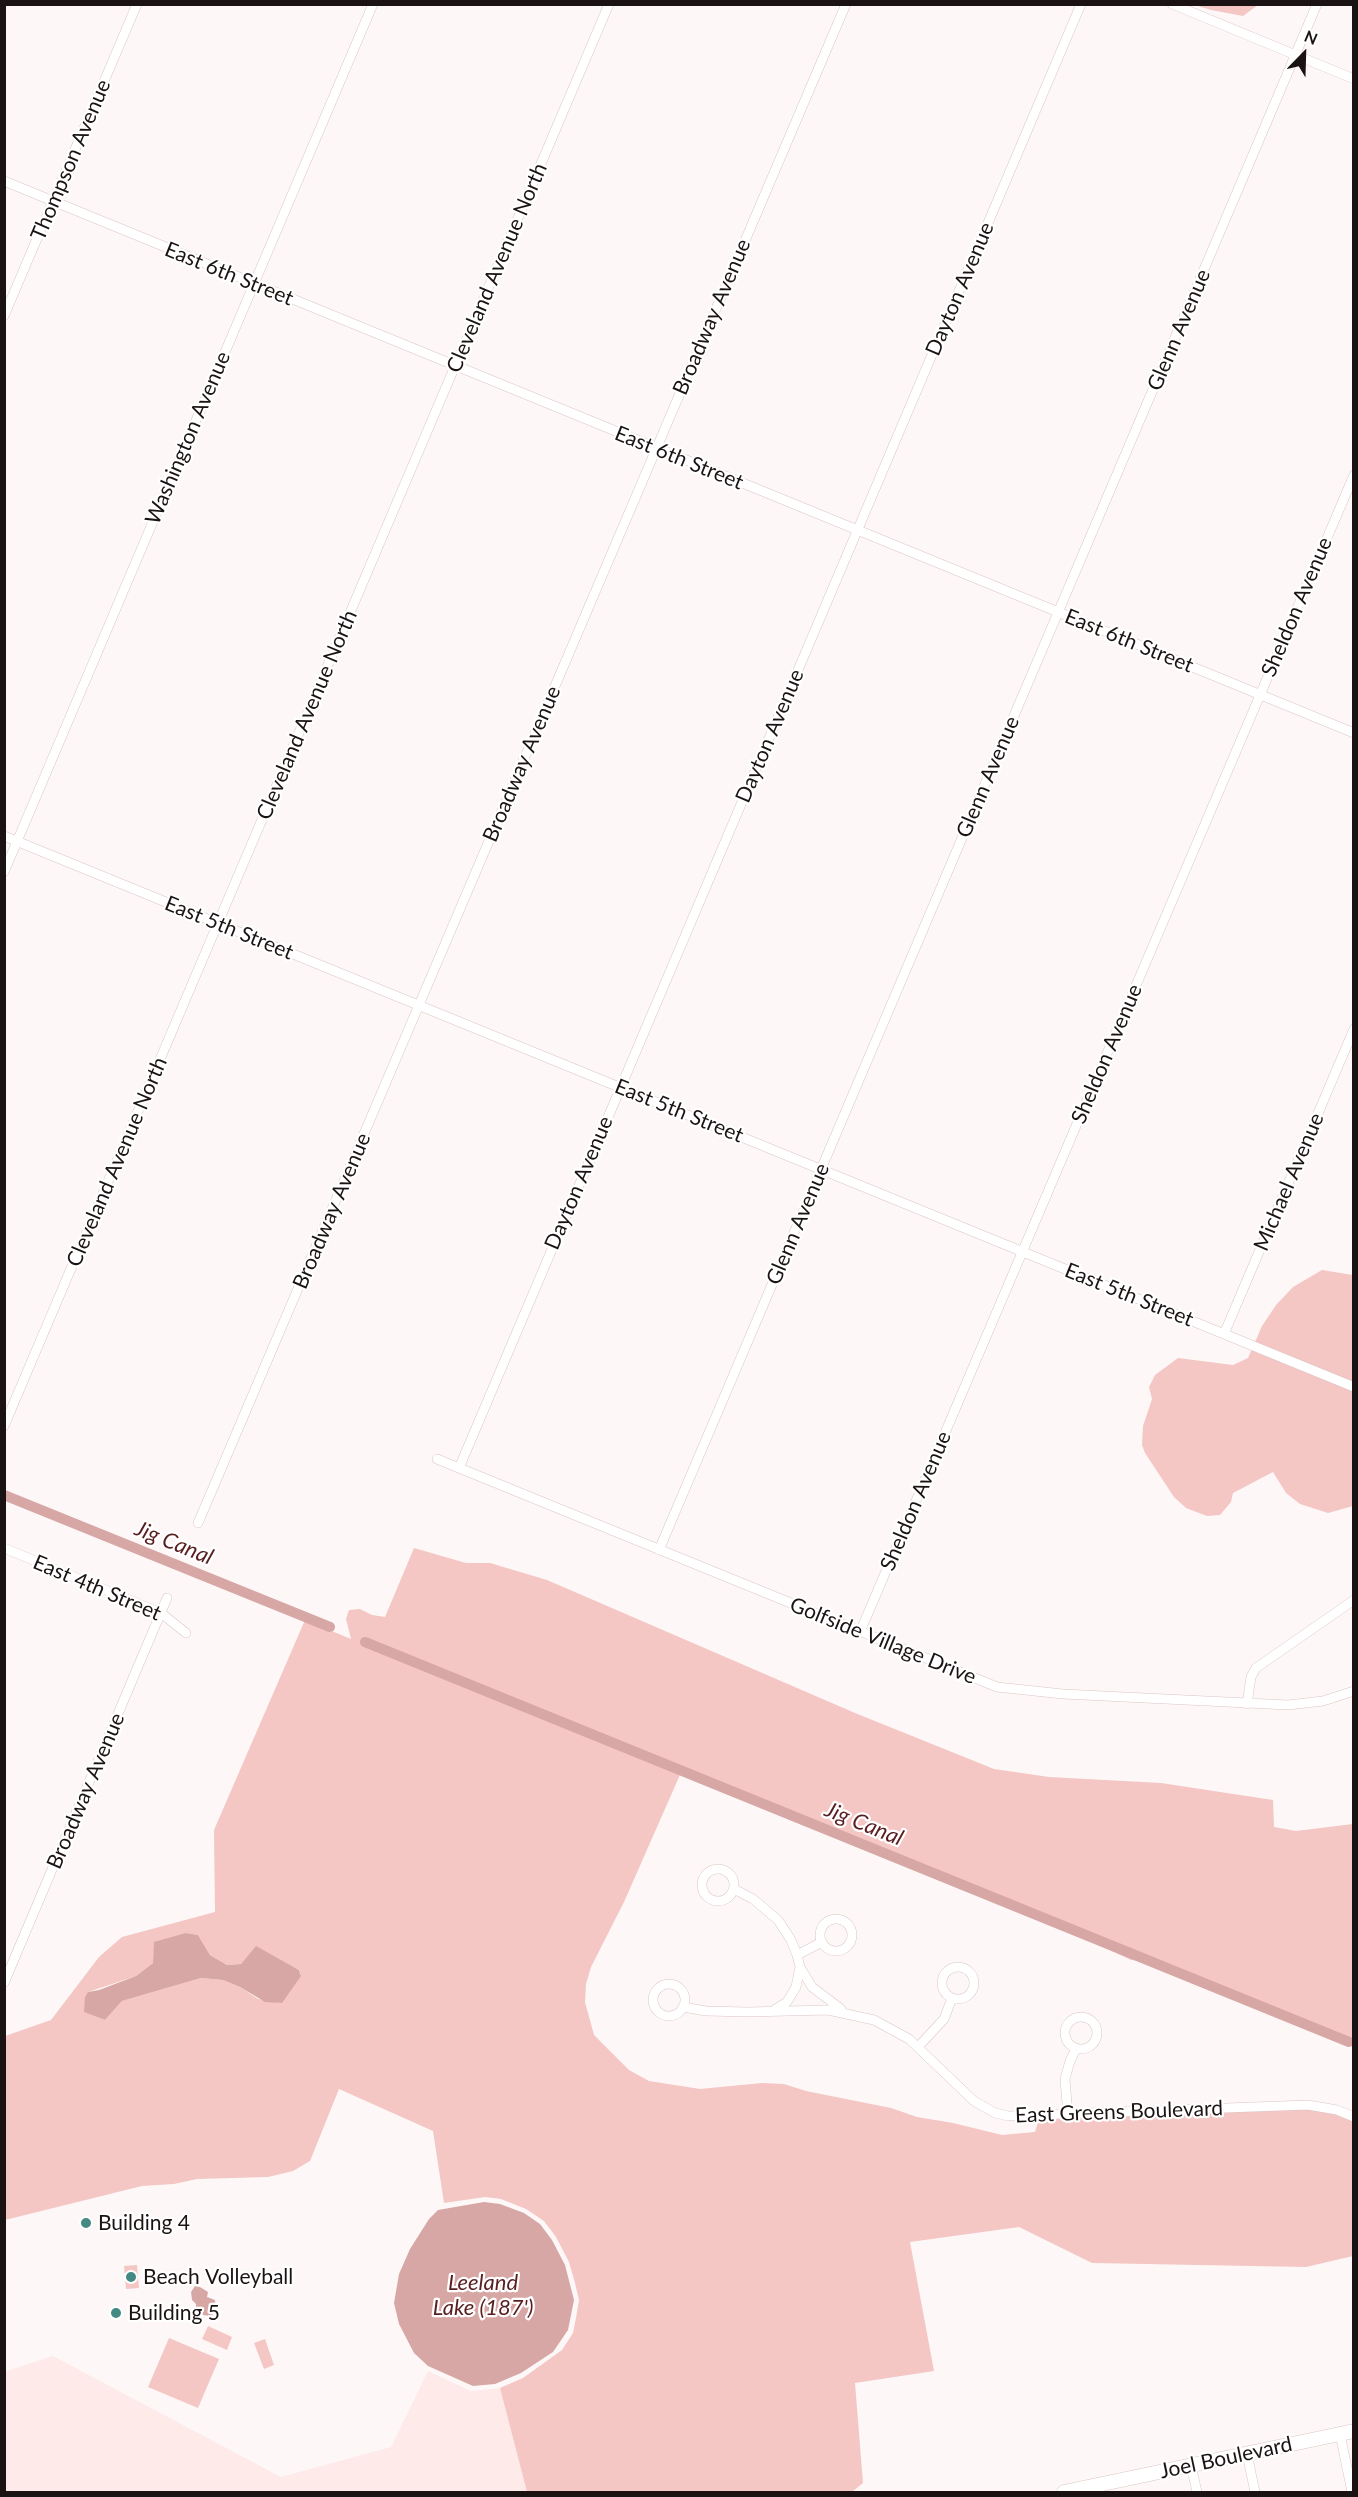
<!DOCTYPE html>
<style>
body{margin:0}
#map{position:relative;width:1358px;height:2497px;overflow:hidden;background:#fdf8f7;font-family:Lato,sans-serif}
canvas{display:block}
.frame{position:absolute;inset:0;border:6px solid #1b1313;pointer-events:none}
.north{position:absolute;left:1274px;top:24px;width:60px;height:60px;-webkit-text-stroke:4px #fff;paint-order:stroke;rotate:23deg;font-size:16px;font-weight:700;line-height:24px;text-align:center;color:#1b1313}
.north::after{content:'';display:block;margin:auto;width:21px;height:27px;background:#1b1313;clip-path:polygon(50% 0,100% 100%,50% 72%,0 100%)}
</style>
<div id="map">
<canvas width="1358" height="2497"></canvas>
<div class="frame"></div>
<div class="north">N</div>
</div>
<script>
const g = document.querySelector('canvas').getContext('2d');
g.lineJoin = 'round';
function paint(path, color) {
  g.fillStyle = color;
  g.fill(path, 'evenodd');
}
function poly(rows) {
  const path = new Path2D();
  for (const r of rows) {
    if (r.length === 3) {
      path.moveTo(r[0] + r[2], r[1]);
      path.arc(r[0], r[1], r[2], 0, 2 * Math.PI);
      continue;
    }
    path.moveTo(r[0], r[1]);
    for (let i = 2; i < r.length; i += 2) path.lineTo(r[i], r[i + 1]);
  }
  return path;
}
function trace(path, color, width, dash) {
  g.strokeStyle = color;
  g.lineWidth = width;
  g.lineCap = dash ? 'butt' : 'round';
  g.setLineDash(dash || []);
  g.stroke(path);
}
function label(font, color, halo, rows, align = 'center') {
  g.font = font + ' Lato,sans-serif';
  g.lineWidth = 4.5;
  g.setLineDash([]);
  g.textBaseline = 'middle';
  g.strokeStyle = halo;
  g.fillStyle = color;
  for (const [text, x, y, turn = 0] of rows) {
    g.save();
    g.translate(x, y);
    g.rotate((+turn || 0) * Math.PI / 180);
    g.textAlign = isNaN(turn) ? turn : align;
    if (halo) g.strokeText(text, 0, 0);
    g.fillText(text, 0, 0);
    g.restore();
  }
}
const built = poly([
 [53,2356,281,2477,391,2447,428,2371,471,2391,500,2388,527,2492,5,2492,4,2372]
]);
const green = poly([
 [1195,5,1258,5,1243,16,1211,10],
 [1322,1270,1353,1275,1353,1506,1328,1513,1300,1504,1286,1493,1273,1472,1233,1493,1231,1502,1220,1515,1207,1516,1186,1508,1174,1497,1145,1453,1142,1445,1143,1426,1152,1399,1149,1387,1155,1375,1178,1358,1233,1365,1248,1358,1262,1326,1276,1305,1293,1287],
 [414,1548,466,1563,490,1563,547,1580,855,1713,994,1769,1049,1777,1161,1783,1273,1800,1274,1827,1296,1831,1353,1824,1353,2044,1163,1963,1131,1960,1056,1925,683,1768,624,1902,591,1967,586,1984,585,2002,594,2035,629,2070,649,2081,700,2089,762,2083,784,2084,806,2091,891,2108,917,2117,953,2123,1002,2135,1035,2132,1039,2119,1321,2103,1353,2114,1353,2256,1306,2267,1092,2263,1019,2227,910,2242,934,2371,855,2383,863,2483,852,2492,527,2492,500,2388,523,2378,562,2350,573,2333,576,2318,579,2300,575,2283,569,2262,556,2237,544,2221,526,2209,501,2199,485,2197,444,2203,433,2131,339,2089,310,2161,293,2171,268,2177,197,2179,174,2184,142,2186,5,2220,5,2036,51,2020,99,1957,122,1937,215,1912,214,1830,305,1620,351,1639,346,1619,349,1610,360,1609,372,1615,385,1617],
 [186,1933,198,1935,210,1955,227,1965,241,1964,256,1947,299,1970,301,1975,281,2003,258,1999,240,1987,223,1980,201,1978,122,2001,105,2020,85,2012,88,1992,136,1976,153,1963,154,1951],
 [137,2265,139,2288,126,2289,124,2266],
 [208,2326,232,2337,227,2350,202,2339],
 [169,2338,219,2359,198,2408,148,2387],
 [265,2339,274,2365,264,2369,254,2343]
]);
const water = poly([
 [186,1933,198,1935,210,1955,227,1965,241,1964,256,1946,299,1970,301,1976,282,2003,265,2002,240,1987,223,1980,201,1978,122,2001,105,2020,84,2012,85,1997,88,1992,99,1990,136,1976,153,1963,154,1942],
 [484,2202,500,2204,524,2213,540,2224,552,2240,565,2265,574,2300,568,2330,553,2352,521,2373,495,2384,473,2386,428,2366,414,2353,399,2324,394,2303,399,2274,410,2249,429,2219,438,2210],
 [195,2286,200,2287,208,2292,207,2297,215,2300,216,2311,211,2316,203,2315,196,2308,196,2304,192,2300,191,2292]
]);
const canal = poly([
 [4,1495,330,1627],
 [365,1642,1349,2042]
]);
const street = poly([
 [1172,4,1354,79],
 [4,181,1354,733],
 [4,316,137,4],
 [4,836,1354,1387],
 [4,872,373,4],
 [1224,1334,1354,1029],
 [4,1426,609,4],
 [437,1459,997,1687,1063,1694,1288,1705,1323,1701,1354,1691],
 [459,1468,1081,4],
 [198,1523,846,4],
 [4,1548,161,1613,186,1633],
 [659,1550,1317,4],
 [860,1632,1354,475],
 [1247,1704,1251,1677,1256,1668,1354,1600],
 [718,1885,16],
 [734,1889,753,1899,778,1920,791,1940,797,1955,800,1967,796,1987,787,2002,774,2010],
 [836,1935,16],
 [797,1955,822,1942],
 [800,1967,812,1987,841,2009],
 [958,1983,16],
 [4,1983,167,1598],
 [669,2000,16],
 [683,2007,706,2011,748,2012,828,2010,874,2020,909,2039,974,2101,995,2113,1008,2116,1308,2105,1337,2110,1354,2117],
 [1081,2033,16],
 [918,2047,944,2019,952,1998],
 [1068,2116,1065,2079,1070,2061,1076,2049],
 [1340,2434,1352,2492],
 [1247,2454,1255,2492],
 [1191,2465,1197,2492]
]);
const secondary = poly([
 [1064,2492,1354,2431]
]);
const markers = [
 [86,2223,6,"#448a84"],
 [131,2277,6,"#448a84"],
 [116,2313,6,"#448a84"]
];
const streetNames = [
 ["Thompson Avenue",71,160,-67],
 ["Cleveland Avenue North",497,268,-67],
 ["East 6th Street",229,274,22],
 ["Dayton Avenue",960,289,-67],
 ["Broadway Avenue",712,317,-67],
 ["Glenn Avenue",1179,330,-67],
 ["Washington Avenue",188,438,-67],
 ["East 6th Street",679,458,22],
 ["Sheldon Avenue",1297,607,-67],
 ["East 6th Street",1129,641,22],
 ["Cleveland Avenue North",307,715,-67],
 ["Dayton Avenue",770,736,-67],
 ["Broadway Avenue",522,764,-67],
 ["Glenn Avenue",988,777,-67],
 ["East 5th Street",229,928,22],
 ["Sheldon Avenue",1107,1054,-67],
 ["East 5th Street",679,1111,22],
 ["Cleveland Avenue North",117,1162,-67],
 ["Michael Avenue",1289,1182,-67],
 ["Dayton Avenue",579,1183,-67],
 ["Broadway Avenue",332,1211,-67],
 ["Glenn Avenue",798,1224,-67],
 ["East 5th Street",1129,1295,22],
 ["Sheldon Avenue",916,1501,-67],
 ["East 4th Street",97,1588,23],
 ["Golfside Village Drive",883,1641,22],
 ["Broadway Avenue",86,1791,-67],
 ["East Greens Boulevard",1119,2112,-2],
 ["Joel Boulevard",1226,2458,-12]
];
const poiNames = [
 ["Building 4",98,2223],
 ["Beach Volleyball",143,2277],
 ["Building 5",128,2313]
];
const waterNames = [
 ["Jig Canal",174,1543,22],
 ["Jig Canal",864,1824,22],
 ["Leeland",483,2283],
 ["Lake (187')",483,2308]
];
paint(built, '#feeae9');
paint(green, '#f4c6c4');
paint(water, '#d7a7a5');
trace(canal, '#d7a7a5', 10);
trace(street, '#dcc5c4', 10);
trace(secondary, '#dcc5c4', 15);
trace(street, '#fff', 9);
trace(secondary, '#fff', 14);
for (const [x, y, r, color] of markers) {
  const dot = new Path2D();
  dot.arc(x, y, r, 0, 2 * Math.PI);
  g.fillStyle = color;
  g.fill(dot);
  trace(dot, '#fff', 2);
}
label('21px', '#1b1313', '#fff', streetNames);
label('21px', '#1b1313', '#fff', poiNames, 'left');
label('italic 22px', '#591e20', '#fff', waterNames);
</script>
